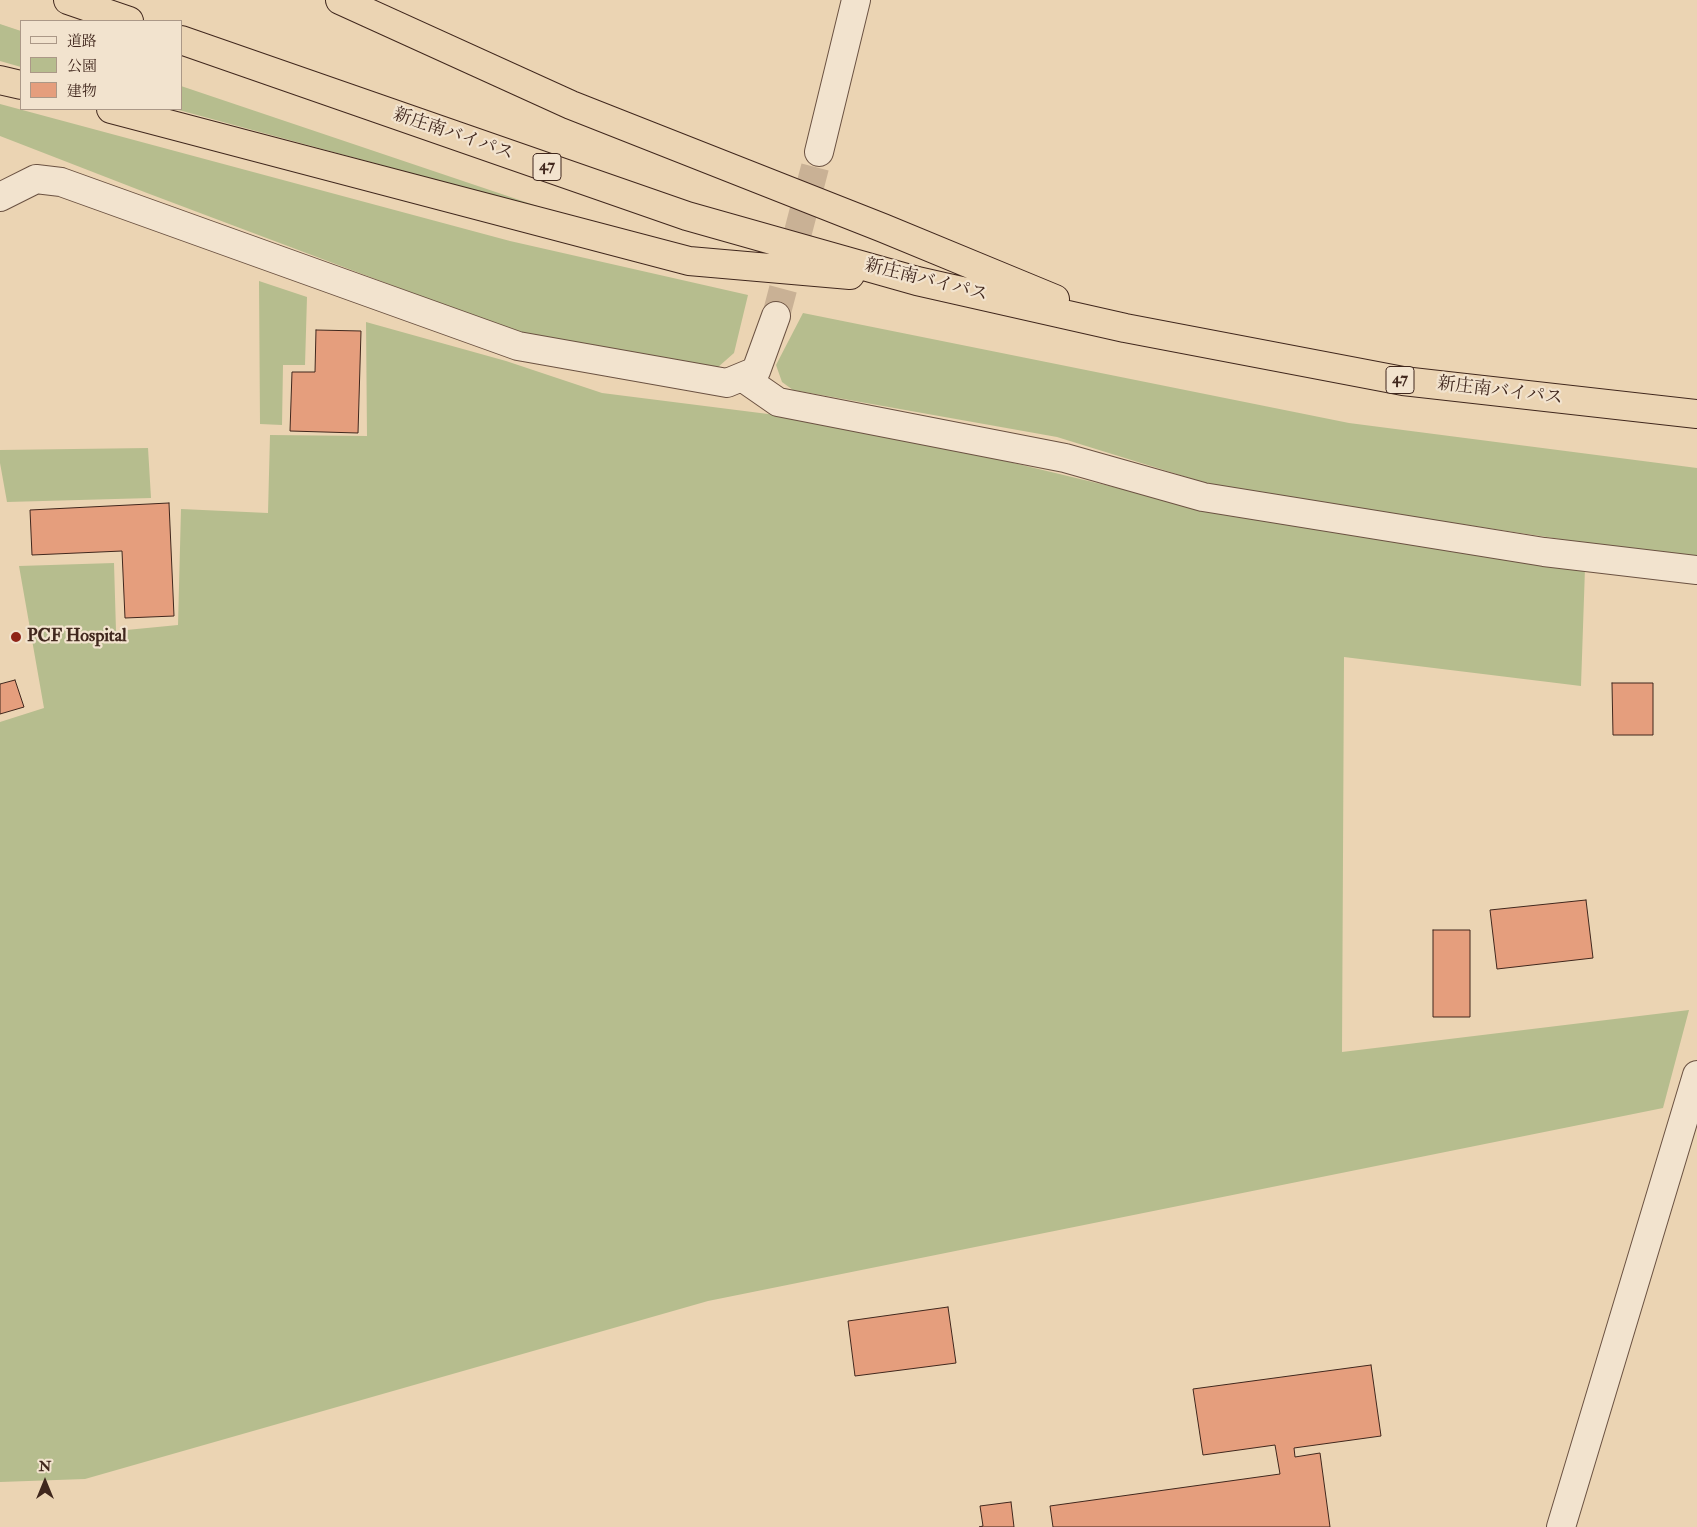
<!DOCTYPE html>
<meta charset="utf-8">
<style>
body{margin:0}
#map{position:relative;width:1697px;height:1527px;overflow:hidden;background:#ebd4b3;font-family:"IM FELL Double Pica","Noto Serif JP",serif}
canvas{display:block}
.legend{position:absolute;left:20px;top:20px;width:162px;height:90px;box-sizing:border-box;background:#f2e3ce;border:1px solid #ab9887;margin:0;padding:6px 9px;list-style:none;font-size:15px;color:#40271d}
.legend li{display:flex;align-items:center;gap:10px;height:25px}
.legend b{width:25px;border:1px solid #ab9887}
.north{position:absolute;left:20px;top:1457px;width:50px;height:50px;-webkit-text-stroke:4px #f2e3ce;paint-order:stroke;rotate:0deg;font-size:14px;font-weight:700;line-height:20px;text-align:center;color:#40271d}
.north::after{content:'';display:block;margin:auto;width:18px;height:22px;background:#40271d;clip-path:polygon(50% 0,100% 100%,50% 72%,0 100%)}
</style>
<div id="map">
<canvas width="1697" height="1527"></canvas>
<ul class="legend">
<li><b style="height:6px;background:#f2e3ce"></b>道路</li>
<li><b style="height:14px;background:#b6bd8e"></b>公園</li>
<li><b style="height:14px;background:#e59e7d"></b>建物</li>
</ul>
<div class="north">N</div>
</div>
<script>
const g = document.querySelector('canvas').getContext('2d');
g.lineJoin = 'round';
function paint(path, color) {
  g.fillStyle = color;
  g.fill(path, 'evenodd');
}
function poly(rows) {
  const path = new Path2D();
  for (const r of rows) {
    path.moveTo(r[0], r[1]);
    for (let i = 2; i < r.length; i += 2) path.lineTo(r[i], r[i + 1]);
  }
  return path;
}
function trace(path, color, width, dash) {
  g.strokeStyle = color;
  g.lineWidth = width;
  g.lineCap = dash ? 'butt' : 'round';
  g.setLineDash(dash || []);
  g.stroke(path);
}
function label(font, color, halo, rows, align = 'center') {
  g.font = font + ' "IM FELL Double Pica","Noto Serif JP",serif';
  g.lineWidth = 4.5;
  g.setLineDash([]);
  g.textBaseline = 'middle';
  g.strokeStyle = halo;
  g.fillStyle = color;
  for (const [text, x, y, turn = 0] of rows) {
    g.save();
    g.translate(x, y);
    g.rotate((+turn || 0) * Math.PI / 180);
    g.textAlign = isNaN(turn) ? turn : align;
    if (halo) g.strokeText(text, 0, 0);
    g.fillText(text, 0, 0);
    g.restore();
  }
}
const green = poly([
 [0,24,21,31,21,67,0,61],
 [181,86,558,213,175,109,181,109],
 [0,104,510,241,748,295,734,353,717,368,516,332,147,193,0,136],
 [259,281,307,297,305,365,283,365,282,425,260,424],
 [803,313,1349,423,1697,468,1697,555,1686,556,1633,550,1222,488,1057,437,793,390,782,382,776,365],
 [366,322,506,361,602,393,855,425,1243,518,1585,568,1581,686,1344,657,1342,1052,1689,1010,1663,1108,708,1301,85,1479,0,1482,0,722,44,708,19,566,114,563,116,631,178,625,181,509,268,513,270,435,367,436],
 [148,448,151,498,7,502,0,463,0,450]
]);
const building = poly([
 [316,330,361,331,358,433,290,431,292,372,315,372,316,330],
 [169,503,174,616,125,618,122,551,32,555,30,510,169,503],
 [15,680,24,707,0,714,0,684,15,680],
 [1612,683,1653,683,1653,735,1613,735,1612,683],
 [1586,900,1593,958,1497,969,1490,910,1586,900],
 [1433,930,1470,930,1470,1017,1433,1017,1433,930],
 [948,1307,956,1363,855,1376,848,1321,948,1307],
 [1371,1365,1381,1436,1294,1448,1295,1457,1320,1453,1330,1527,1053,1527,1050,1506,1280,1474,1275,1445,1203,1455,1193,1389,1371,1365],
 [1011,1502,1014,1527,979,1527,983,1526,980,1506,1011,1502]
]);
const minorTunnel = poly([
 [776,316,819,152]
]);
const minor = poly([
 [819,152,856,0],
 [0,197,36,179,61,182,518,346,727,383,756,371,776,316],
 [742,377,778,402,1065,458,1203,497,1544,552,1697,570],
 [1561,1527,1697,1075]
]);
const highway = poly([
 [68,0,129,21],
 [340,0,571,105,883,228,1055,299],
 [181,40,687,216,917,281,1125,328,1403,381,1697,414],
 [0,80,21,85],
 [111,109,689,261,850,275]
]);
const markers = [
 [16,637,6,"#8f2418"]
];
const shields = [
 [547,167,28],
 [1400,380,28]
];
const shieldNames = [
 ["47",547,167],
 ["47",1400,380]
];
const streetNames = [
 ["新庄南バイパス",453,135,19],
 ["新庄南バイパス",926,281,14],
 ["新庄南バイパス",1500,392,7]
];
const poiNames = [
 ["PCF Hospital",27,637]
];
paint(green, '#b6bd8e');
paint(building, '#e59e7d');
trace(building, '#40271d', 1);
trace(minorTunnel, '#c9b195', 28, [28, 14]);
trace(minor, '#6b5242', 30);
trace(highway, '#40271d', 30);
trace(minor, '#f2e3ce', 28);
trace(highway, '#ebd4b3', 28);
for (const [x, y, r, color] of markers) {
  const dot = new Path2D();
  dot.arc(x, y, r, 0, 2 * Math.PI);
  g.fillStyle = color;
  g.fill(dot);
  trace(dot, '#f2e3ce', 2);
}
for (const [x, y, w] of shields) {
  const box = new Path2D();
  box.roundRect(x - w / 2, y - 13.5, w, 27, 4);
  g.fillStyle = '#f2e3ce';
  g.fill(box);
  trace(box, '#40271d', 1);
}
label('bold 16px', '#40271d', null, shieldNames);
label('18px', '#40271d', '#f2e3ce', streetNames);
label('bold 18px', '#40271d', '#f2e3ce', poiNames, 'left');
</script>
